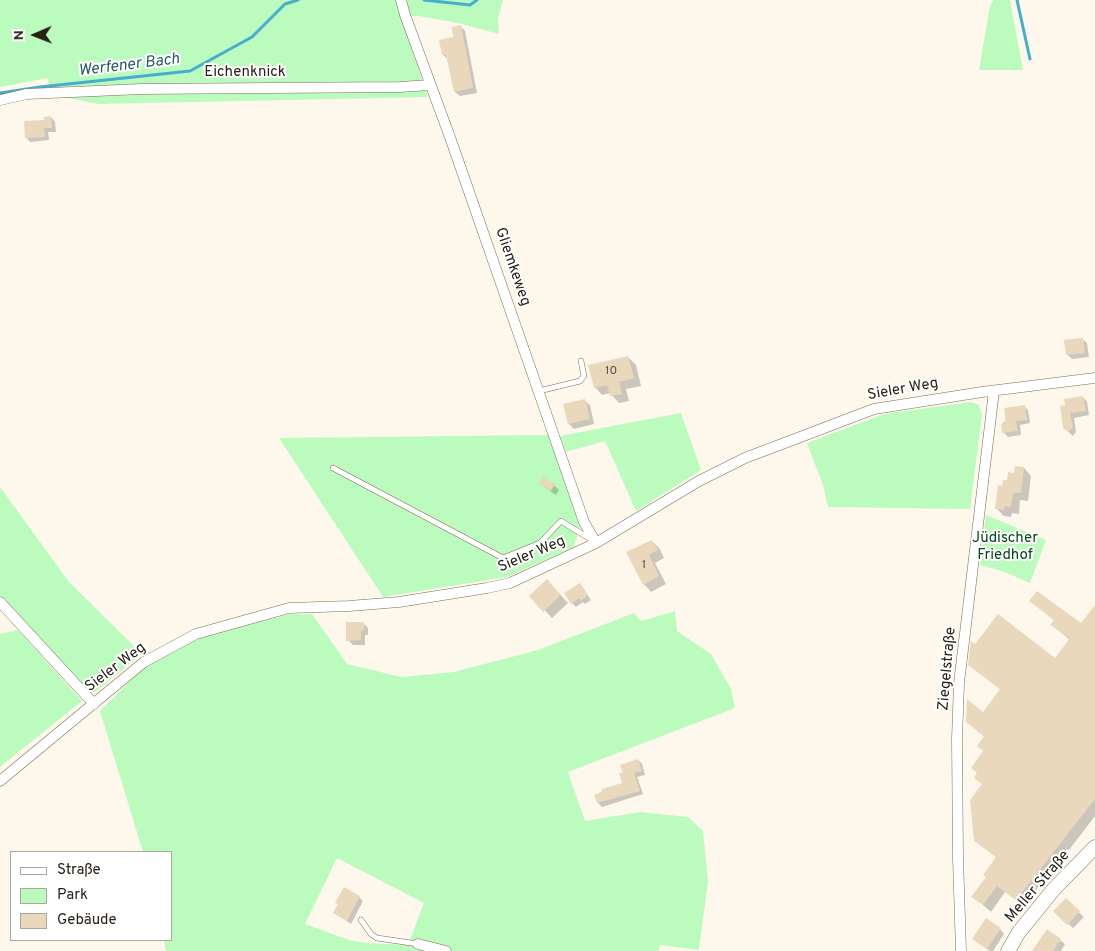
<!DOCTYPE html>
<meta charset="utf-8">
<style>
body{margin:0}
#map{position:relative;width:1095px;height:951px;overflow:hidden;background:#fef7eb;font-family:Overpass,sans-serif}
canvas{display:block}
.legend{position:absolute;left:10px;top:851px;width:162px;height:90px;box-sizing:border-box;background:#fff;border:1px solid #a9a6a2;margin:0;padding:6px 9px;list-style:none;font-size:15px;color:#272116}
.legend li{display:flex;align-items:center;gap:10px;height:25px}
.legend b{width:25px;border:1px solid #a9a6a2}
.north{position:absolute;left:10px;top:10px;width:50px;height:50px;-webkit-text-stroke:4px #fff;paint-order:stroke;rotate:269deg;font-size:14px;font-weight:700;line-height:20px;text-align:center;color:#272116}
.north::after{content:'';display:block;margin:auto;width:18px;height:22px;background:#272116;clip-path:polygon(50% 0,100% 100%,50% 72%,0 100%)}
</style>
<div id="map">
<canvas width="1095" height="951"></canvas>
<ul class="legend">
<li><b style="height:6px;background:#fff"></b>Straße</li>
<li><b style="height:14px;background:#bcfbbe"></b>Park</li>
<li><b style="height:14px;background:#e9d8bb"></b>Gebäude</li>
</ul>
<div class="north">N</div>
</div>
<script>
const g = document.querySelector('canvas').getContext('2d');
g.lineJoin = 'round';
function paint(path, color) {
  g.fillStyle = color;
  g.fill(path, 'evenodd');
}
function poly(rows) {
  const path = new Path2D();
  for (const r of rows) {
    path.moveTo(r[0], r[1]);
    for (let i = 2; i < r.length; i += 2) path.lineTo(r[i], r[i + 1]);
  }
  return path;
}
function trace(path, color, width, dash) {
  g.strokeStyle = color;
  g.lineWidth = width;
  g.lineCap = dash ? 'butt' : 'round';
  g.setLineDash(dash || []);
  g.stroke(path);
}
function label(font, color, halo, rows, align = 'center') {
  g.font = font + ' Overpass,sans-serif';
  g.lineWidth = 4;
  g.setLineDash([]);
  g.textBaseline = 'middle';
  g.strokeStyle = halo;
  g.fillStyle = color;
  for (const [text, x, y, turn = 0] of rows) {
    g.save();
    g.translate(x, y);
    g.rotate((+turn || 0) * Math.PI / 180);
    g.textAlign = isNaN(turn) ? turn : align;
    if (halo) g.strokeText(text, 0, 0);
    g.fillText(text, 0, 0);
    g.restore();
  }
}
const green = poly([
 [0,0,503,0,498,18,499,34,458,23,419,16,401,16,428,97,98,104,69,98,51,98,48,78,0,87],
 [994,0,1010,0,1023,70,979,70,990,6],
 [971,402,979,405,982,415,970,509,828,507,823,485,807,443,884,414],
 [681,413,701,470,636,511,605,441,566,452,560,436],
 [548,435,581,523,574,547,507,577,383,597,279,438],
 [0,487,69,582,142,654,95,692,87,692,0,595],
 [986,515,1046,540,1030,583,1002,571,980,565],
 [675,611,677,631,711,654,731,689,735,708,568,772,585,821,640,812,688,817,703,831,708,881,699,950,660,945,659,951,166,951,164,940,171,940,171,852,143,852,100,711,146,665,198,638,290,614,312,614,347,664,401,677,454,672,538,650,634,613,641,621],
 [337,858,424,903,408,945,366,943,349,940,305,924],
 [18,630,82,701,0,767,0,634]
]);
const shadow = poly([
 [461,27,465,31,477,93,460,96,455,92,449,60,443,55],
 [51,117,55,122,56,132,48,132,49,140,30,142,26,137],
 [1082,339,1087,343,1089,357,1072,359,1067,354],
 [628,357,636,365,641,386,626,389,629,401,619,403,610,393,602,395,595,387],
 [1083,397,1087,402,1089,415,1074,418,1076,432,1073,436,1064,428,1067,406],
 [585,401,590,405,594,424,574,429,569,424],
 [1024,406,1028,410,1030,423,1020,425,1021,435,1008,437,1004,433,1002,424],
 [1024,468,1031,476,1028,501,1020,500,1019,514,1012,513,1011,517,1004,516,996,508,1003,487],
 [540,484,554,485,559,490,556,495],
 [652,541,660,549,664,558,655,563,666,584,651,592,644,584,628,553],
 [580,584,591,600,585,604,583,602,576,607,572,603],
 [554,588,568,603,552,618,531,596],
 [1031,601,1081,625,1095,607,1095,816,1069,850,1067,849,1024,906,1005,892,991,912,973,896,987,878,997,858,975,840,983,785,975,778,978,774,984,751,985,737,967,721,984,713,1001,690,969,665,975,646,1056,659,1070,640,1052,625,1055,621],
 [363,623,368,628,368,635,365,635,365,645,353,645,348,640],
 [638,760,642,764,645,775,637,777,643,794,602,807,598,803,623,784,624,773],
 [359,897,363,901,351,924,335,913,339,905],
 [1066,900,1084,917,1073,928,1055,911],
 [1000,929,1004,934,993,951,990,951,978,943],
 [1060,940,1065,944,1061,951,1040,951]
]);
const stream = poly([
 [424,0,470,5,477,0],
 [1017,0,1030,59],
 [0,93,40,87,190,71,252,37,285,4,298,0]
]);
const building = poly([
 [461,25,473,88,454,92,446,55,442,55,439,40,453,37,452,27],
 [51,116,52,128,44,128,45,137,25,138,24,121,44,120,44,117],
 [1083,338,1085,353,1066,355,1064,340],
 [628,356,634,378,619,382,622,394,610,396,607,385,594,388,588,365],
 [1083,396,1086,411,1070,413,1073,427,1068,432,1063,428,1060,406,1065,405,1064,399],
 [585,399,590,419,568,424,563,404],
 [1025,405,1027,420,1016,421,1018,431,1002,433,1001,424,1006,423,1004,408],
 [1015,466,1024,467,1021,493,1013,493,1011,507,1005,506,1004,510,995,509,998,485,1002,486,1003,480,1007,480,1008,472,1014,473],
 [543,477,555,484,551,491,539,484],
 [652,540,658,550,649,555,659,576,643,585,626,552],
 [547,579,561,595,543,612,529,596],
 [580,583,588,595,580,601,579,598,571,604,564,593],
 [1037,591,1081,623,1095,605,1095,799,1016,900,997,886,983,905,971,897,986,877,983,875,996,857,974,841,970,800,982,784,974,778,977,773,971,768,983,751,977,746,984,736,966,722,967,699,983,712,1000,689,968,665,971,641,975,644,998,614,1055,658,1070,638,1050,625,1054,620,1029,601],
 [346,622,364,622,364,630,361,631,361,640,346,641],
 [638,759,642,771,634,773,640,791,597,803,594,795,602,792,602,789,622,783,619,773,623,773,620,765],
 [344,887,360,896,347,921,333,913,338,904,335,903],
 [1066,898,1080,911,1067,925,1053,911],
 [986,918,1001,928,987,949,972,939],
 [1047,929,1061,939,1053,951,1032,951]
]);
const service = poly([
 [539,391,580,381,584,376,581,361],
 [333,468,503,558,540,543,561,521,592,540],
 [361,920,371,934,377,938,418,944]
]);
const minor = poly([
 [401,0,405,15,451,140,584,522,596,543],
 [0,100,27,94,141,89,400,87,430,85],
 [0,602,94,704],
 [0,781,144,662,196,634,289,608,349,606,399,602,487,588,510,583,596,543,699,481,745,458,874,409,982,392,1095,378],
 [418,944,446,951],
 [961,951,958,858,957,739,959,683,994,391]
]);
const secondary = poly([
 [1008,951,1019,932,1054,889,1095,847]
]);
const numberNames = [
 ["10",611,372],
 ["1",644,566]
];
const streetNames = [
 ["Eichenknick",245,73],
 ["Gliemkeweg",512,267,71],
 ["Sieler Weg",903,390,-10],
 ["Sieler Weg",532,555,-23],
 ["Sieler Weg",116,668,-37],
 ["Ziegelstraße",948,669,-85],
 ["Meller Straße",1038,887,-49]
];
const parkNames = [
 ["Jüdischer",1005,539],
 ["Friedhof",1005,556]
];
const waterNames = [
 ["Werfener Bach",129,66,-7]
];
paint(green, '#bcfbbe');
paint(shadow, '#0003');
trace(stream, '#45aece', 3);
paint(building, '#e9d8bb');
trace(service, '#7d6d53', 6);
trace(minor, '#7d6d53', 11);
trace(secondary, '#7d6d53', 15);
trace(service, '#fff', 5);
trace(minor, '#fff', 10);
trace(secondary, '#fff', 14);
label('12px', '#584f3f', null, numberNames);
label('15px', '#272116', '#fff', streetNames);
label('15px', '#024a12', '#fff', parkNames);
label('italic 16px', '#2c5867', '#fff', waterNames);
</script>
